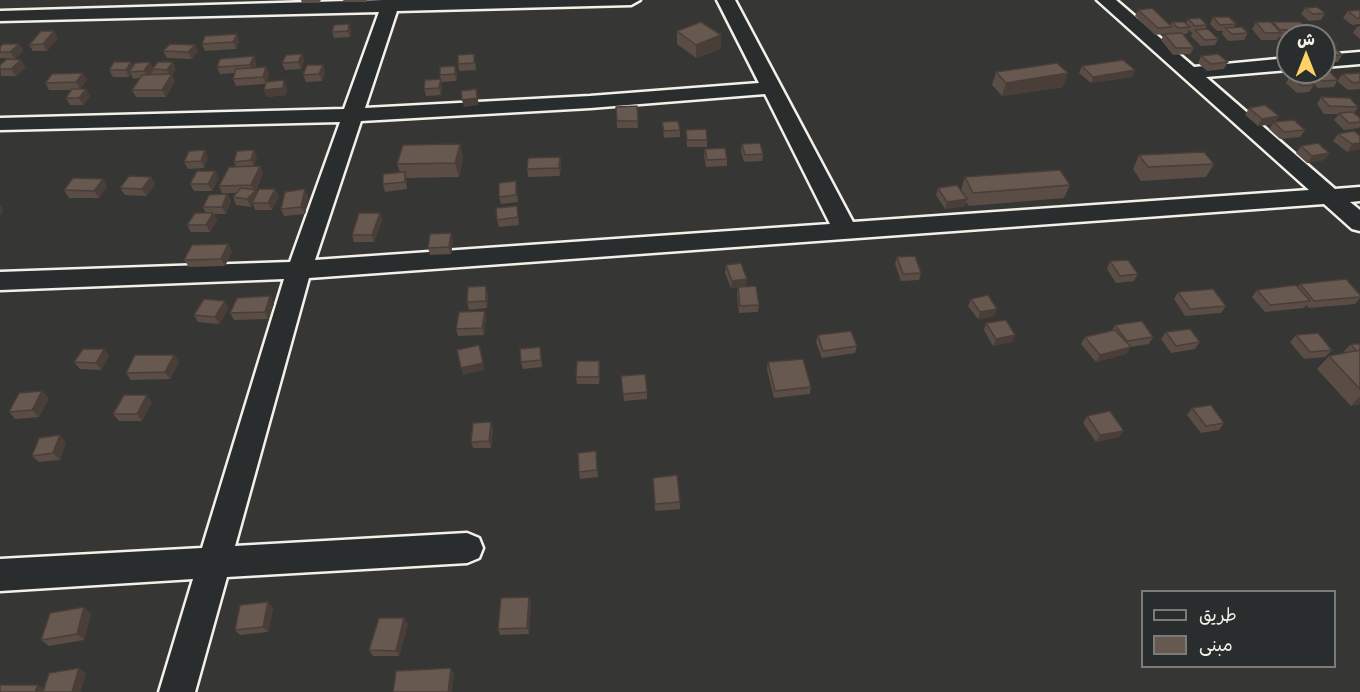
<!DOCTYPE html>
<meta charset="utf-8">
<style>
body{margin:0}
#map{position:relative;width:1360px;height:692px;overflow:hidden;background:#363635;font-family:"Playpen Sans","Playpen Sans Arabic",sans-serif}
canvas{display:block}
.legend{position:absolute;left:1141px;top:590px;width:195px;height:78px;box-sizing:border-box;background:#2a2d2e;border:2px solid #7b7b78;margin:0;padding:8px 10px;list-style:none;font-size:18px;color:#f4f1e8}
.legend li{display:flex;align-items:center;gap:12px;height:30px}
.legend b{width:30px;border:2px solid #7b7b78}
.north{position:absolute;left:1276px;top:24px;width:60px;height:60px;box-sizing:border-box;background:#2a2d2e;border:2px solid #7b7b78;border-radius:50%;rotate:0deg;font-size:16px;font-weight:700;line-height:24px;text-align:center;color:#f4f1e8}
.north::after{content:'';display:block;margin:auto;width:21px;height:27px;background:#ffd166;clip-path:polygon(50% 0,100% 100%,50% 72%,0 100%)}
</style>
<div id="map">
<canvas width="1360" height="692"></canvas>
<ul class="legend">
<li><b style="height:8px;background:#2a2d2e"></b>طريق</li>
<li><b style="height:16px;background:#685950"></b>مبنى</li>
</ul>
<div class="north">ش</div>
</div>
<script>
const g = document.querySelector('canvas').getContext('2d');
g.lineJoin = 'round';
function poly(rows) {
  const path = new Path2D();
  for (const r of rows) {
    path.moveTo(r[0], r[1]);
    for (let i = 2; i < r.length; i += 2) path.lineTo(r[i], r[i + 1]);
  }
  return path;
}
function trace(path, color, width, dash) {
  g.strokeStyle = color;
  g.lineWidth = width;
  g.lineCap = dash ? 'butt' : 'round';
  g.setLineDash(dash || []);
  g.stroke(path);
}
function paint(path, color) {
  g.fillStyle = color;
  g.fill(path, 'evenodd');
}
const minor = poly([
 [383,0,640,0,631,5,397,11,365,108,590,96,759,83,717,0,735,0,853,222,1309,190,1097,0,1116,0,1194,67,1288,58,1288,70,1206,77,1335,189,1360,187,1360,201,1350,202,1360,210,1360,231,1352,229,1324,204,309,278,235,546,467,533,479,538,483,548,479,558,467,563,227,577,195,692,159,692,193,579,0,591,0,559,202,548,284,279,0,290,0,272,290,262,340,122,0,130,0,118,344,109,379,12,0,21,0,11,383,0],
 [765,94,830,224,315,260,361,121,590,108,765,94],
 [1360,52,1360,64,1324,67,1324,55,1360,52]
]);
const wall = poly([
 [301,0,321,0,319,3,302,3],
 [343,0,367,0,367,2,344,2],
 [1305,8,1325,13,1321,20,1309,21,1301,14],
 [1138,10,1170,25,1172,22,1186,23,1188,19,1207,25,1205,29,1218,39,1215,45,1201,46,1191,36,1193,32,1192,33,1189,30,1187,34,1183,34,1194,48,1190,54,1173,55,1161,40,1164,34,1155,35,1135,16],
 [1348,11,1360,11,1360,24,1352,25,1343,18],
 [1213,17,1236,24,1234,27,1248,33,1244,40,1228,41,1222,34,1223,31,1217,31,1210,24],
 [1256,22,1272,23,1273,22,1308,29,1304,36,1279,37,1277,40,1261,40,1252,29],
 [349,24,351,31,350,37,334,38,332,32],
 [1360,26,1360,39,1353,33,1357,27],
 [1320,30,1337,45,1335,48,1342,55,1338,62,1324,62,1324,36,1305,36,1308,31],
 [677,31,721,49,696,58,677,44],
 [58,38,47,51,33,51,29,45],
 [239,41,236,49,205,51,202,44],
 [19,44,23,51,15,59,0,58,0,47],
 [195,45,198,51,192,59,167,58,163,51],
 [302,54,304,61,301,69,285,70,282,63],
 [254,56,256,63,255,68,266,67,269,74,267,82,287,87,286,95,267,97,264,90,265,84,236,86,233,79,235,73,220,74,217,67],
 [1201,56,1228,62,1224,69,1207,71,1198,63],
 [475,61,476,70,459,71,458,64],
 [131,62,133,66,150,62,153,68,176,69,172,75,175,81,166,97,136,97,132,90,140,78,133,79,131,74,129,77,113,77,109,70],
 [0,65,26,67,16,76,1,76],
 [323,65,325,72,322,81,306,82,303,75],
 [1082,66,1135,70,1132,77,1091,83,1079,73],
 [996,72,1063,87,1002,96,992,85],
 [457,73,456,81,441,82,440,75],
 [1314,73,1338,80,1342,74,1360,73,1360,89,1348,90,1337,81,1334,87,1318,88,1310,80],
 [1290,76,1314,85,1309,92,1297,93,1286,83],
 [87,80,80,89,86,89,90,96,83,105,70,105,66,98,72,90,49,90,45,83],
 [442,86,441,95,426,96,424,89],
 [1321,97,1358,107,1354,113,1360,118,1360,127,1359,128,1344,130,1334,120,1339,114,1324,114,1317,104],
 [637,106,638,128,617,128,616,107],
 [1249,108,1279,116,1276,121,1305,130,1300,137,1280,139,1269,129,1273,124,1258,126,1245,115],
 [662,122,680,130,680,137,664,138],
 [686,130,707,140,707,147,687,147],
 [1338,134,1360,136,1360,149,1347,152,1333,141],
 [460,144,463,158,459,177,407,178,407,189,385,192,383,184,400,172,397,164],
 [742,144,763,154,762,161,744,162,741,151],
 [1301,146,1329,153,1324,160,1307,163,1296,153],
 [705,149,727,159,727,166,706,167,704,156],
 [1139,155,1214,164,1206,177,1141,181,1133,169],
 [208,157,204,168,188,169,184,162],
 [257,157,254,166,260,166,263,173,256,190,257,193,279,196,272,210,255,210,253,204,251,207,236,205,233,197,237,193,222,193,219,186,236,166,234,162],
 [560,157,561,164,560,176,528,177,527,169],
 [151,177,155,184,147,196,125,195,120,188],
 [965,177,1070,185,1064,198,969,206,966,202,965,206,945,209,936,195,938,188,961,190],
 [219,178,212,191,194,191,190,184],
 [516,181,518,202,501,204,499,197],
 [107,186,99,198,69,198,64,190],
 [305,189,308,197,305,214,284,216,281,209],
 [227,194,231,201,226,214,214,214,217,220,210,232,191,232,187,225,206,213,203,207],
 [517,206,519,225,499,227,497,220],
 [380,213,382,220,374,242,354,242,352,235],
 [453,240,451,254,430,255,428,248],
 [232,251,225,266,189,267,184,260],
 [897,257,921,273,919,280,901,281,895,264],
 [1110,261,1138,274,1134,281,1116,283,1107,269],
 [726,265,746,286,742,287,759,305,758,312,739,313,737,294,738,287,731,288,725,273],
 [1300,284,1360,295,1360,298,1355,304,1309,308,1306,305,1304,308,1265,312,1252,297,1257,290,1297,287],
 [1178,292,1226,306,1221,313,1185,316,1174,299],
 [488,293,487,308,469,310,467,302],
 [270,296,274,304,268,319,234,320,230,313],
 [971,299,997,309,994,316,978,319,968,306],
 [229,308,219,324,198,322,194,315],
 [485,311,486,318,484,335,458,336,456,329],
 [986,323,1015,335,1012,342,993,346,984,330],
 [1115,325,1153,337,1149,344,1130,347,1126,354,1096,362,1081,344,1085,337,1112,330],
 [1166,332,1200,342,1195,349,1171,353,1161,339],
 [818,335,857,346,855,353,822,358,816,342],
 [1296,335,1332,350,1325,357,1304,359,1290,342],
 [1351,344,1360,344,1360,404,1351,406,1317,369,1329,356,1345,353,1344,351],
 [104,349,109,356,101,370,80,369,74,362],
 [541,354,542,367,523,369,521,362],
 [174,355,179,362,170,379,131,380,126,373],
 [599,361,600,368,599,384,577,384,576,377],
 [768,362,811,387,810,394,774,398,767,369],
 [621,376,647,392,647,399,624,401],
 [49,398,39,417,15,419,9,412],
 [152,402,142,421,119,421,113,414],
 [1192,408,1224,423,1219,430,1201,433,1187,415],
 [1087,416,1124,431,1119,437,1096,442,1083,423],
 [493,429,491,448,473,448,471,442],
 [66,442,60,460,39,462,32,456],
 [596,451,598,477,580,479,579,472],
 [653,478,680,502,680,509,655,511],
 [529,597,531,603,529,634,500,635,498,629],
 [273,608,268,632,240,635,235,630],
 [91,613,84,640,49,646,41,640],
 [408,624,399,656,373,656,369,650]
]);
const shadedWall = poly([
 [349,24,351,31,350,37,348,31],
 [54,31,58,38,47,51,43,44],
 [237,34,239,41,236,49,233,42],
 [721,35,721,49,696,58,696,45],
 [19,44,23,51,15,59,10,52],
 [195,45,198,51,192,59,188,52],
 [302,54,304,61,301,69,298,62],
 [254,56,256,63,253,72,250,65],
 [21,60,26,67,16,76,11,69],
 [131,62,135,69,129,72,131,74,129,77,126,70],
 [150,62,153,69,152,69,153,71,148,78,144,71],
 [173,62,176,69,172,75,175,81,166,97,162,90,170,77,167,70],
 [323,65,325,72,322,81,319,74],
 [455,66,457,73,456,81,455,74],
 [266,67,269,74,266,84,263,77],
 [1135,70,1132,77,1091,83,1093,77],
 [83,73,87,80,80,89,76,82],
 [1068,73,1063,87,1002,96,1006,83],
 [441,79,442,86,441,95,439,88],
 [284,80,287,87,286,95,267,97,264,90],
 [86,89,90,96,83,105,79,98],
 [476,89,479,105,464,107,462,100],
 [1279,116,1275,123,1274,122,1273,124,1258,126,1262,119],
 [1360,143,1360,149,1347,152,1352,144],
 [460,144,463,158,459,177,455,163],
 [205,150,208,157,204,168,201,161],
 [254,150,257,157,254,167,251,160],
 [1329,153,1324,160,1307,163,1312,156],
 [560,157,561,164,560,176,559,168],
 [260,166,263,173,255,190,256,190,259,197,252,203,253,204,251,207,247,199,254,192,251,185],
 [215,171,219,178,212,191,208,184],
 [405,172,407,179,407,189,405,182],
 [151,177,155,184,147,196,142,189],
 [103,179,107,186,99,198,94,191],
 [275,189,279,196,272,210,268,203],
 [305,189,308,197,305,214,301,207],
 [227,194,231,201,226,214,222,207],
 [967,199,965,206,945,209,947,202],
 [0,205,4,210,0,216],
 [213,213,217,220,210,232,206,225],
 [380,213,382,220,374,242,372,235],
 [451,233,453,240,451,254,449,247],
 [228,244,232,251,225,266,221,259],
 [747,279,746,286,731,288,732,281],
 [486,286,488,293,487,308,486,301],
 [270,296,274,304,268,319,265,312],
 [225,301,229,308,219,324,215,317],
 [997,309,994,316,978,319,980,312],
 [485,311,486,318,484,335,482,328],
 [1015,335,1012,342,993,346,996,339],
 [479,345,485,370,463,375,461,368],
 [1131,347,1126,354,1096,362,1100,355],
 [104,349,109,356,101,370,96,363],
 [174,355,179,362,170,379,165,372],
 [42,391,49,398,39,417,32,410],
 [147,395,152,402,142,421,137,414],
 [1360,396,1360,404,1351,406],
 [491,422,493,429,491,448,489,441],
 [1124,431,1119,437,1096,442,1100,435],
 [60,435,66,442,60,460,53,453],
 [529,597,531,603,529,634,527,628],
 [268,602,273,608,268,632,263,627],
 [84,607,91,613,84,640,77,634],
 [404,618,408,624,399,656,396,651],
 [79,668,86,673,81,692,72,692],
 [451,668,454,673,452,692,448,692],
 [38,685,46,690,45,692,35,692]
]);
const building = poly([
 [1317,7,1325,13,1313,14,1305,8,1317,7],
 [1152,8,1172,27,1158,28,1138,10,1152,8],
 [1359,10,1360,11,1360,18,1357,18,1348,11,1359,10],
 [1213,17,1229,17,1236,24,1220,25,1213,17],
 [1200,18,1207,25,1195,26,1188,19,1200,18],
 [701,22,721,35,696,45,677,31,701,22],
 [1172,22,1184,22,1190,27,1178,28,1172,22],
 [1256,22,1271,22,1281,33,1265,33,1256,22],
 [1273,22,1300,22,1308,29,1280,30,1273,22],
 [349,24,348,31,332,32,334,25,349,24],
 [1242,27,1248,33,1232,34,1225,28,1242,27],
 [1208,29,1218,39,1205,40,1195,30,1208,29],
 [1320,30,1337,45,1324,45,1324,36,1314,36,1308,31,1320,30],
 [41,31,54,31,43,44,29,45,41,31],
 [1182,33,1194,48,1176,48,1164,34,1182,33],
 [237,34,233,42,202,44,205,36,237,34],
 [3,44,19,44,10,52,0,52,0,47,3,44],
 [170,44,195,45,188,52,163,51,170,44],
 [1324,47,1334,47,1342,55,1327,56,1324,52,1324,47],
 [302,54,298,62,282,63,286,55,302,54],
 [474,54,474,63,458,64,458,55,474,54],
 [1218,54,1228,62,1211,64,1201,56,1218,54],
 [254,56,250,65,217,67,220,59,254,56],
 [7,59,21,60,11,69,0,69,0,65,7,59],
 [1123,60,1135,70,1093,77,1082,66,1123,60],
 [114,62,131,62,126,70,109,70,114,62],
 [150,62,144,71,129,72,135,63,150,62],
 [158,62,173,62,167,70,152,69,158,62],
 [1057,63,1068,73,1006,83,996,72,1057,63],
 [307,65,323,65,319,74,303,75,307,65],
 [455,66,455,74,440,75,440,67,455,66],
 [266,67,263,77,233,79,236,69,266,67],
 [1330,72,1338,80,1322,81,1314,73,1330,72],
 [83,73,76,82,45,83,52,74,83,73],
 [1360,73,1360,82,1353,83,1342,74,1360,73],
 [172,74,162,90,132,90,142,75,172,74],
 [1303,75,1314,85,1302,86,1290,76,1303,75],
 [441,79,439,88,424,89,425,80,441,79],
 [284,80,283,88,264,90,266,82,284,80],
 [72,89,86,89,79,98,66,98,72,89],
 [476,89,477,98,462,100,461,91,476,89],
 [1321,97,1350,98,1358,107,1329,106,1321,97],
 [1265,105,1279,116,1262,119,1249,108,1265,105],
 [637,106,638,121,617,121,616,107,637,106],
 [1353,112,1360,118,1360,122,1349,123,1339,113,1353,112],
 [1294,120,1305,130,1284,132,1274,122,1294,120],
 [678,121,680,130,664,131,662,122,678,121],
 [706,129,707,140,687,140,686,130,706,129],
 [1354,131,1360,136,1360,143,1352,144,1338,134,1354,131],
 [760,143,763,154,745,155,742,144,760,143],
 [1318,143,1329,153,1312,156,1301,146,1318,143],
 [460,144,455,163,397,164,403,145,460,144],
 [725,148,727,159,707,160,705,149,725,148],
 [205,150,201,161,184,162,189,151,205,150],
 [254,150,251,160,234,162,237,151,254,150],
 [1204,152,1214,164,1148,167,1139,155,1204,152],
 [560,157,559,168,527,169,528,158,560,157],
 [260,166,251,185,219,186,229,167,260,166],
 [1060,170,1070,185,973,193,965,177,1060,170],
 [197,171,215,171,208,184,190,184,197,171],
 [405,172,405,182,383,184,383,174,405,172],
 [129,176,151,177,142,189,120,188,129,176],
 [73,178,103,179,94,191,64,190,73,178],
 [516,181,516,195,499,197,499,183,516,181],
 [957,185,967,199,947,202,938,188,957,185],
 [241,188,256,190,247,199,233,197,241,188],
 [259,189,275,189,268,203,252,203,259,189],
 [305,189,301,207,281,209,285,192,305,189],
 [227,194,222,207,203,207,209,195,227,194],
 [517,206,518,217,497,220,496,208,517,206],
 [195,213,213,213,206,225,187,225,195,213],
 [359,213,380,213,372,235,352,235,359,213],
 [451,233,449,247,428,248,430,234,451,233],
 [228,244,221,259,184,260,192,245,228,244],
 [915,256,921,273,903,274,897,257,915,256],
 [1128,260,1138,274,1120,276,1110,261,1128,260],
 [741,263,747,279,732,281,726,265,741,263],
 [1346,279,1360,295,1360,297,1314,301,1300,284,1346,279],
 [1296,285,1310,301,1270,305,1257,290,1296,285],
 [486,286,486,301,467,302,468,287,486,286],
 [756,286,759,305,740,306,738,287,756,286],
 [1213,289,1226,306,1190,309,1178,292,1213,289],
 [988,295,997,309,980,312,971,299,988,295],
 [270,296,265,312,230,313,237,298,270,296],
 [204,299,225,301,215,317,194,315,204,299],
 [485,311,482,328,456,329,459,312,485,311],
 [1006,320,1015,335,996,339,986,323,1006,320],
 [1142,321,1153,337,1127,341,1115,325,1142,321],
 [1190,329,1200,342,1176,346,1166,332,1190,329],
 [1115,330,1131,347,1100,355,1085,337,1115,330],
 [851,331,857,346,823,351,818,335,851,331],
 [1318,333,1332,350,1310,352,1296,335,1318,333],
 [1351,344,1360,344,1360,350,1356,351,1351,344],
 [479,345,483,363,461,368,457,350,479,345],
 [540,347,541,360,521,362,520,349,540,347],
 [83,349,104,349,96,363,74,362,83,349],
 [1360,350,1360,389,1329,356,1360,350],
 [135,355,174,355,165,372,126,373,135,355],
 [803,359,811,387,775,391,768,362,803,359],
 [577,361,599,361,599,377,576,377,577,361],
 [645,374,647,392,623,394,621,376,645,374],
 [42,391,32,410,9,412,19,393,42,391],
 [124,395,147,395,137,414,113,414,124,395],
 [1211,405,1224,423,1206,426,1192,408,1211,405],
 [1110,411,1124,431,1100,435,1087,416,1110,411],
 [491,422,489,441,471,442,473,423,491,422],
 [60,435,53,453,32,456,39,438,60,435],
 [596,451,597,470,579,472,578,453,596,451],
 [677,475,680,502,655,504,653,478,677,475],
 [529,597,527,628,498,629,501,598,529,597],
 [268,602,263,627,235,630,240,605,268,602],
 [84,607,77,634,41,640,50,613,84,607],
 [379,618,404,618,396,651,369,650,379,618],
 [79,668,72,692,43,692,49,673,79,668],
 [451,668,448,692,393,692,396,671,451,668],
 [0,685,38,685,35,692,0,692,0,685]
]);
trace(minor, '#f4f1e8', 5);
paint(minor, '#2a2d2e');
paint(wall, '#594d45');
paint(shadedWall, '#493e38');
paint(building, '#685950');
trace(building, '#493e38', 1.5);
</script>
